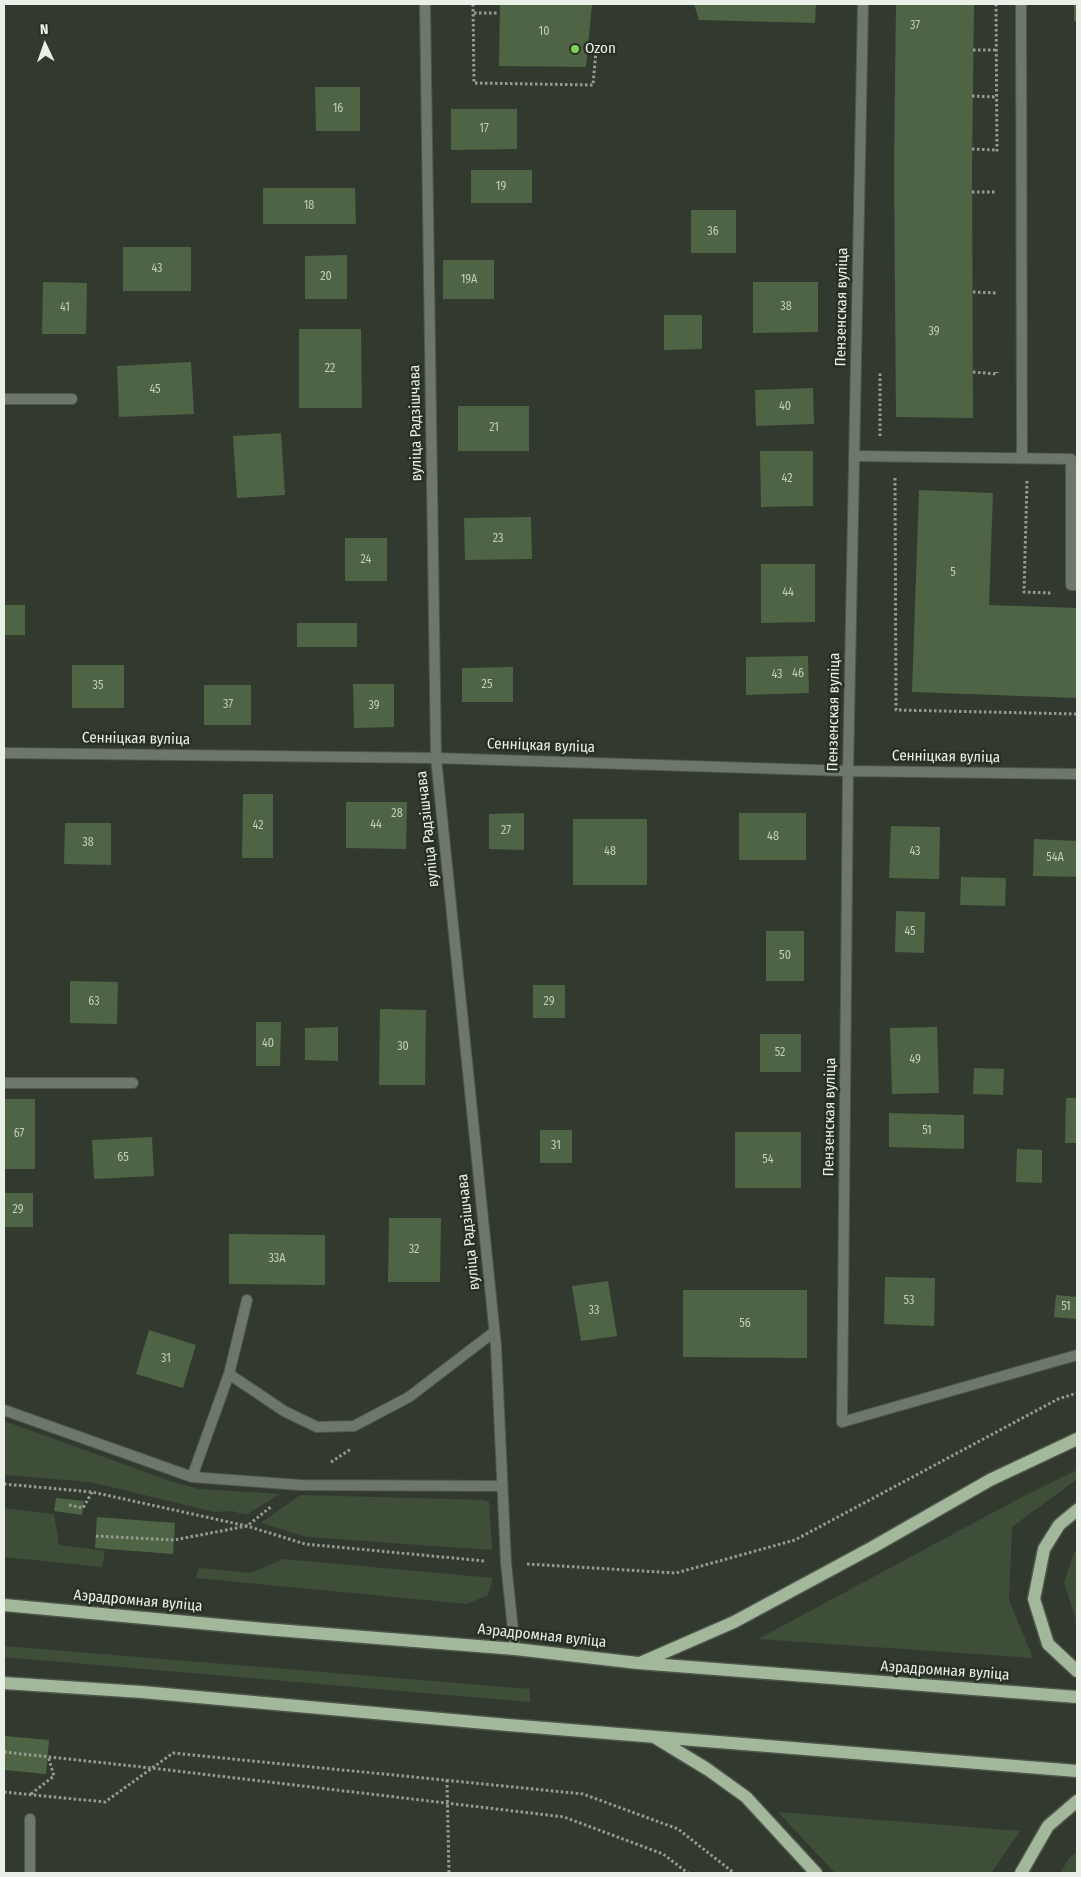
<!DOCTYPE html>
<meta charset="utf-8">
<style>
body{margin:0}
#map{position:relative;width:1081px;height:1877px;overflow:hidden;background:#323a2f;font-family:"Fira Sans Condensed",sans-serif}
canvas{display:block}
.frame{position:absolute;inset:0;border:5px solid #eaefe7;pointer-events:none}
.north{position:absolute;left:20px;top:20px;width:50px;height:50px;-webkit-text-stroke:4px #283025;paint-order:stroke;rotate:357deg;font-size:14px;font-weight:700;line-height:20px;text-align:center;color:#eaefe7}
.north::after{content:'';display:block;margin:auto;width:18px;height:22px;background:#eaefe7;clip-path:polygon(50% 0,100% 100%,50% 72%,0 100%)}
</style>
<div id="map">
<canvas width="1081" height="1877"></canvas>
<div class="frame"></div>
<div class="north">N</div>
</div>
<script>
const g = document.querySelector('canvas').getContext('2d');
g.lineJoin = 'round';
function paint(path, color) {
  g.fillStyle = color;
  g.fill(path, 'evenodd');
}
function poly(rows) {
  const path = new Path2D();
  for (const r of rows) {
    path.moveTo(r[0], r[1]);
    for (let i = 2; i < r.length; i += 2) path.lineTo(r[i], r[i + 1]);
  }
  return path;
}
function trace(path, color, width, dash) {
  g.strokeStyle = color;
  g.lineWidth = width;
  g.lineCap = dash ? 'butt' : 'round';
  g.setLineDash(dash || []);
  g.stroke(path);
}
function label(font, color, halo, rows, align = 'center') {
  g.font = font + ' "Fira Sans Condensed",sans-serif';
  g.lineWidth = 5;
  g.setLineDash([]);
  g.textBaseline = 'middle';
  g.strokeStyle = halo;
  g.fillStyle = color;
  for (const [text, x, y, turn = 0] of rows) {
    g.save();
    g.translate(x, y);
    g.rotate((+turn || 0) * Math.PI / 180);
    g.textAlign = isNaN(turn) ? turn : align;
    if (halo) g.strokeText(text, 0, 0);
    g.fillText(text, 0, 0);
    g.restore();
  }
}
const green = poly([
 [4,1421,176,1483,199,1489,280,1494,246,1515,232,1511,215,1512,90,1482,4,1475],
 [1077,1470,1077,1479,1012,1527,1009,1600,1033,1658,758,1639,1022,1497],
 [300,1495,484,1500,489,1502,492,1550,307,1537,261,1523],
 [4,1508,54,1514,59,1545,105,1551,102,1567,4,1557],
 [1077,1552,1077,1623,1064,1582,1074,1553],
 [283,1559,493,1578,488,1595,467,1604,196,1578,199,1568,251,1573],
 [4,1646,530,1689,530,1702,4,1657],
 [778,1812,1020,1831,991,1873,835,1873],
 [1077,1852,1077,1873,1060,1873,1070,1857]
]);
const building = poly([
 [500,4,592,4,586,67,499,66],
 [694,4,816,4,815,23,699,20],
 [896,4,974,4,972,168,973,418,896,417,894,168],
 [1074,4,1077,4,1077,21,1074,21],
 [315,87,360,87,360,131,316,131],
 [451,109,517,109,517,149,451,150],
 [471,170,532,170,532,203,471,203],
 [263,188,355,188,356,224,263,224],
 [691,210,736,210,736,253,691,253],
 [123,247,191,247,191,291,123,291],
 [347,255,347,299,305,299,305,256],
 [443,260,494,260,494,299,443,299],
 [43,282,87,283,86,334,42,334],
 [753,282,818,282,818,332,753,333],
 [664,315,702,315,702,349,664,350],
 [299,329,361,329,362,408,299,408],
 [191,362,194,414,119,417,117,366],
 [813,388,814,424,756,426,755,390],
 [458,406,529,406,529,451,458,451],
 [281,433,285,495,237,498,233,436],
 [760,451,813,451,813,506,761,507],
 [919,490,993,493,989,605,1077,608,1077,698,912,692],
 [531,517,532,559,465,560,464,518],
 [345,538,387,538,387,581,345,581],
 [761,564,815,564,815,622,761,623],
 [4,605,25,605,25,635,4,635],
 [297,623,357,623,357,647,297,647],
 [808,656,809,693,746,695,746,657],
 [72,665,124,665,124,708,72,708],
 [513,667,513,702,462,702,462,668],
 [353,684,394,684,394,727,354,728],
 [204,685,251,685,251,725,204,725],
 [243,794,273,794,273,858,242,858],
 [346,802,407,802,406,849,346,848],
 [524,813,524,850,489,849,489,814],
 [739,813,806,813,806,860,739,860],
 [573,819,647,819,647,885,573,885],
 [65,823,111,823,111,865,64,864],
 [891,826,940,827,939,879,889,878],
 [1034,839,1077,841,1077,877,1033,876],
 [961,877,1006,878,1005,906,960,905],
 [896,911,925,912,924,953,895,952],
 [766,931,804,931,804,981,766,981],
 [70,981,118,982,117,1024,70,1023],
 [533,985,565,985,565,1018,533,1018],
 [380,1009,426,1010,425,1085,379,1085],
 [256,1022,281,1022,280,1066,256,1066],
 [338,1027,338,1061,305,1060,305,1028],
 [937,1027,939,1093,892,1094,890,1028],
 [760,1034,801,1034,801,1072,760,1072],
 [974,1068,1004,1069,1003,1095,973,1094],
 [1066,1098,1077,1098,1077,1143,1065,1143],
 [4,1099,35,1099,35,1169,4,1169],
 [889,1113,964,1115,964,1149,889,1147],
 [540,1130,572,1130,572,1163,540,1163],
 [735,1132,801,1132,801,1188,735,1188],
 [152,1137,154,1176,94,1179,92,1140],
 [1017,1149,1042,1150,1042,1183,1016,1182],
 [4,1193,33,1193,33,1227,4,1227],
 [389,1218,441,1218,440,1282,388,1282],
 [229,1234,325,1235,325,1285,229,1284],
 [885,1277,935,1278,934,1326,884,1324],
 [608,1281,617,1336,581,1341,572,1286],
 [683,1290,807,1290,807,1358,683,1357],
 [1056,1295,1077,1297,1077,1319,1054,1317],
 [149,1330,196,1345,183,1388,136,1374],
 [56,1498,84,1501,82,1515,54,1511],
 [97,1517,175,1523,173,1554,95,1548],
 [4,1736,49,1740,46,1774,4,1770]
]);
const path = poly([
 [473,4,474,83,593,85,596,51,587,51],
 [996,4,997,153],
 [474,13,499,13],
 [973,50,996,50],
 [972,96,996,97],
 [972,149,996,150],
 [972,192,997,192],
 [973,292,998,293],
 [973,372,997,374,997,372],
 [880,436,880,372],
 [895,478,896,710,1077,714],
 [1027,481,1024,592,1051,593],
 [331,1462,351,1449],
 [4,1484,92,1492,247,1526,305,1544,485,1561],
 [69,1505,83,1508,92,1492],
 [96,1536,174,1540,247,1526,272,1506],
 [527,1564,676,1573,795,1540,1058,1399,1077,1393],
 [4,1752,151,1768,564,1817,663,1854,688,1873],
 [447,1780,449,1873],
 [4,1792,105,1802,173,1753,583,1794,678,1829,734,1873],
 [31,1794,54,1776,48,1756]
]);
const lane = poly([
 [1021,4,1022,458],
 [4,399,72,399],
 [854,456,1071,459,1071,585,1077,585],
 [4,1083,133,1083],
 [229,1374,284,1411,317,1427,354,1426,409,1397,494,1332],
 [4,1410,192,1477,300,1485,502,1486],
 [842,1422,1077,1355],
 [192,1477,229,1374,247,1300],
 [30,1873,30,1819]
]);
const street = poly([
 [425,4,436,758,496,1346,506,1563,515,1649],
 [4,753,436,758,848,771,1077,774],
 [842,1422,848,771,863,4]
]);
const primary = poly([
 [1077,1510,1059,1525,1044,1549,1034,1599,1048,1644,1077,1671],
 [4,1605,264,1629,515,1649,638,1663,1077,1697],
 [640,1663,734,1622,873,1547,990,1480,1077,1439],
 [4,1683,142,1692,508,1725,1077,1771],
 [656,1738,707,1769,746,1797,816,1873],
 [1021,1873,1048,1826,1077,1801]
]);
const markers = [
 [575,49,5,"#7dd154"]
];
const numberNames = [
 ["37",915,26],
 ["10",544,32],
 ["16",338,109],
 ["17",484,129],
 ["19",501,187],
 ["18",309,206],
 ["36",713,232],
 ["43",157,269],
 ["20",326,277],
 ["19А",469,280],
 ["38",786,307],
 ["41",65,308],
 ["39",934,332],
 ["22",330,369],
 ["45",155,390],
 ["40",785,407],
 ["21",494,428],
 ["42",787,479],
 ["23",498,539],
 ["24",366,560],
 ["5",953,573],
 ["44",788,593],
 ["46",798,674],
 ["43",777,675],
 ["25",487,685],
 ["35",98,686],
 ["37",228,705],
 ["39",374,706],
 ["28",397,814],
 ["44",376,825],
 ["42",258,826],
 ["27",506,831],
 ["48",773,837],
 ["38",88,843],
 ["48",610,852],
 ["43",915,852],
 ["54А",1055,858],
 ["45",910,932],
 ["50",785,956],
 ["63",94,1002],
 ["29",549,1002],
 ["40",268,1044],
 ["30",403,1047],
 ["52",780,1053],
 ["49",915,1060],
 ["51",927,1131],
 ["67",19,1134],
 ["31",556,1146],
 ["65",123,1158],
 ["54",768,1160],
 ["29",18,1210],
 ["32",414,1250],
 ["33А",277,1259],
 ["53",909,1301],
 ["51",1066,1307],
 ["33",594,1311],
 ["56",745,1324],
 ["31",166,1359]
];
const poiNames = [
 ["Ozon",585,49]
];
const streetNames = [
 ["Пензенская вуліца",842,307,-89],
 ["вуліца Радзішчава",416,423,-91],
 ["Пензенская вуліца",834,712,-89],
 ["Сенніцкая вуліца",136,739,1],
 ["Сенніцкая вуліца",541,746,2],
 ["Сенніцкая вуліца",946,757,1],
 ["вуліца Радзішчава",428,829,-96],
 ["Пензенская вуліца",830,1117,-89],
 ["вуліца Радзішчава",469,1232,-96],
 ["Аэрадромная вуліца",138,1601,5],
 ["Аэрадромная вуліца",542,1636,6],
 ["Аэрадромная вуліца",945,1671,4]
];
paint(green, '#3f4e39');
paint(building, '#4e6444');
trace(lane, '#4f574c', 12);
trace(street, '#4f574c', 12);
trace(primary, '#4f574c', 15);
trace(path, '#969c93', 3, [2.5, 2.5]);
trace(lane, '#6e786a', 10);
trace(street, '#6e786a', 10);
trace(primary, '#a3b89a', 12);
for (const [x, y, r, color] of markers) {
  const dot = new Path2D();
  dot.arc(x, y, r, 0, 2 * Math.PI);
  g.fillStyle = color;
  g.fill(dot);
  trace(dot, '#283025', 2);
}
label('12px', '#c3ccbe', null, numberNames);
label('15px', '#eaefe7', '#283025', poiNames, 'left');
label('15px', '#eaefe7', '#283025', streetNames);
</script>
